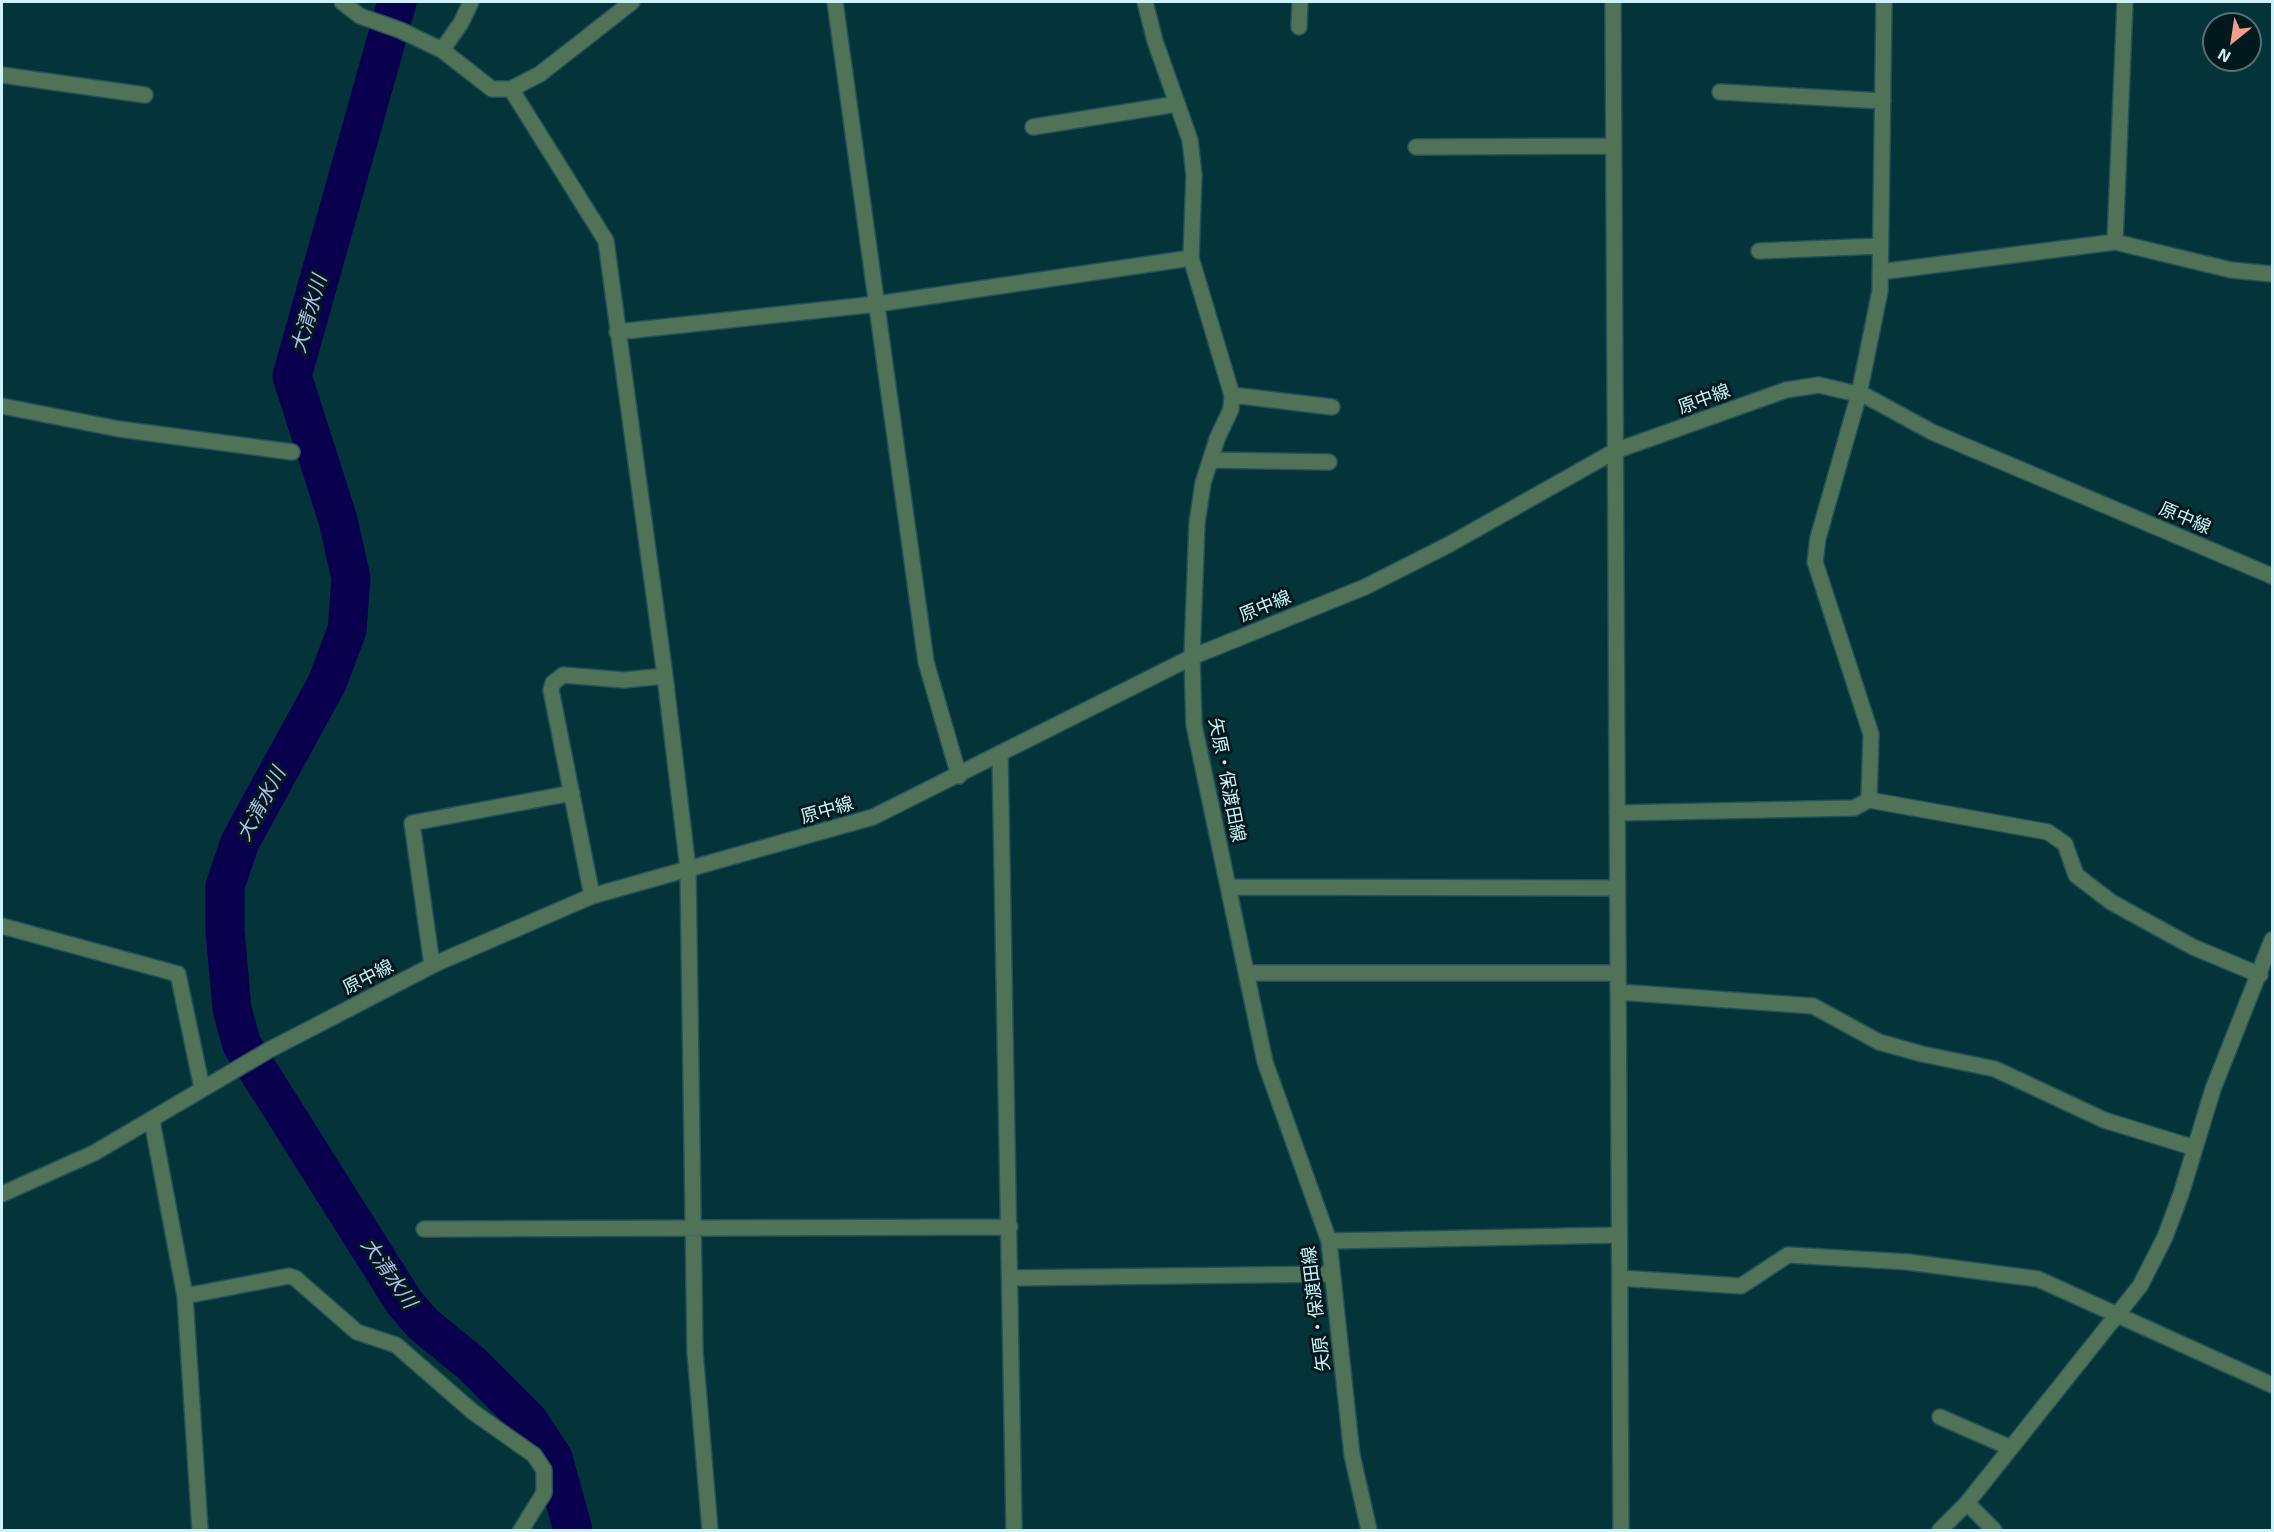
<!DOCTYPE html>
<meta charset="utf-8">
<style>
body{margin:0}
#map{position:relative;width:2274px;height:1532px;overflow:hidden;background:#05333a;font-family:"Exo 2",sans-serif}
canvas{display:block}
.frame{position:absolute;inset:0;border:3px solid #cdf2fa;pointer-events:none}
.north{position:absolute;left:2202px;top:12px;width:60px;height:60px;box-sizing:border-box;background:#01191d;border:2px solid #537075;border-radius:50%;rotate:210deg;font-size:16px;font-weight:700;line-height:24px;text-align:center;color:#cdf2fa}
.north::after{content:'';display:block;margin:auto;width:21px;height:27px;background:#f49d8d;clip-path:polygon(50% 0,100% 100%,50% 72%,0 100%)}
</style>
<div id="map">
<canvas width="2274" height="1532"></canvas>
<div class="frame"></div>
<div class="north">N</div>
</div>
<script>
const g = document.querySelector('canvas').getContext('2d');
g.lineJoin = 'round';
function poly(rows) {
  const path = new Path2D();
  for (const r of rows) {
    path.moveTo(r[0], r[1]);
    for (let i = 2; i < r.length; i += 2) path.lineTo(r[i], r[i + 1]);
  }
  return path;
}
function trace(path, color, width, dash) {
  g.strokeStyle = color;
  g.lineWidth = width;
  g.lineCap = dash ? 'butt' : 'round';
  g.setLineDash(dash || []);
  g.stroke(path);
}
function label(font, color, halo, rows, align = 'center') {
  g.font = font + ' "Exo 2","Noto Sans JP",sans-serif';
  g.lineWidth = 6;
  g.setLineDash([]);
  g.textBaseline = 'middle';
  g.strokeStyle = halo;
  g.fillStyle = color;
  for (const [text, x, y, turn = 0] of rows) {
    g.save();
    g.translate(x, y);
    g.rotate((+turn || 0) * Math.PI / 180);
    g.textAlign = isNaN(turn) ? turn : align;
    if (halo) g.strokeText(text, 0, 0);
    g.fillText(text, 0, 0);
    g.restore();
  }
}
const river = poly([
 [397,2,292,376,338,520,351,578,347,630,327,683,240,842,225,886,225,931,232,1009,242,1045,404,1302,423,1324,472,1364,528,1420,553,1458,573,1530]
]);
const street = poly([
 [342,2,360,16,400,30,442,50,492,89,511,89,540,74,632,2],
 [835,2,926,662,959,776],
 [1145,2,1155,41,1190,140,1194,175,1191,258,1232,395,1231,409,1217,439,1203,483,1197,523,1192,657,1194,725,1265,1062,1329,1241,1352,1455,1369,1530],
 [1613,2,1621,1530],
 [1299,27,1300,2],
 [442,50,461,23,471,2],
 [2,75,145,95],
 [511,89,606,241,665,676,688,869,695,1352,710,1530],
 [1720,92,1883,101],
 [1033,127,1177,104],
 [1416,147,1614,146],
 [2115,242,2125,2],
 [1759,251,1880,246],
 [1880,272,2115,242,2231,270,2272,274],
 [617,332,877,304,1191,258],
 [1232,395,1332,407],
 [2,406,119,429,292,452],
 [1210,460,1329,462],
 [1000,753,1014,1530],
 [1869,800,1871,734,1815,562,1818,538,1859,394,1880,291,1884,2],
 [1617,813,1854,808,1869,800,2048,832,2065,844,2076,875,2111,902,2193,947,2260,975],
 [1228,887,1617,888],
 [592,896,551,690,553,683,563,675,624,680,665,676],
 [2,926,178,974,202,1088],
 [432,965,412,823,572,793],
 [1246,973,1618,973],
 [1618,992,1813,1006,1879,1042,1922,1054,1995,1069,2104,1120,2195,1148],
 [152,1121,185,1296,200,1530],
 [2,1194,94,1153,269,1050,437,963,592,896,873,817,1192,657,1365,587,1450,544,1615,451,1786,390,1819,385,1866,396,1932,432,2272,576],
 [424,1229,1010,1227],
 [1329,1241,1619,1235],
 [1010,1278,1332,1274],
 [1620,1278,1741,1286,1788,1255,1908,1262,2038,1279,2272,1385],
 [185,1296,289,1276,295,1278,357,1332,396,1345,473,1412,534,1455,544,1470,544,1493,521,1530],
 [1940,1417,2011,1448],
 [1967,1503,1994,1530],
 [1940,1530,1967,1503,2140,1286,2165,1237,2181,1194,2213,1089,2272,940]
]);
const streetNames = [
 ["原中線",1704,399,-20],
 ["原中線",2185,518,23],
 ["原中線",1265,606,-22],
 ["矢原・保渡田線",1227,780,79],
 ["原中線",827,810,-16],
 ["原中線",368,977,-27],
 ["矢原・保渡田線",1316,1309,-97]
];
const waterNames = [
 ["大清水川",309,314,-74],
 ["大清水川",261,804,-62],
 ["大清水川",389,1273,55]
];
trace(river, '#09004e', 39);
trace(street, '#255259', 18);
trace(street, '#507358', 15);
label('18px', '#cdf2fa', '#01191d', streetNames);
label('italic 20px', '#b1bfeb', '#01191d', waterNames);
</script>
